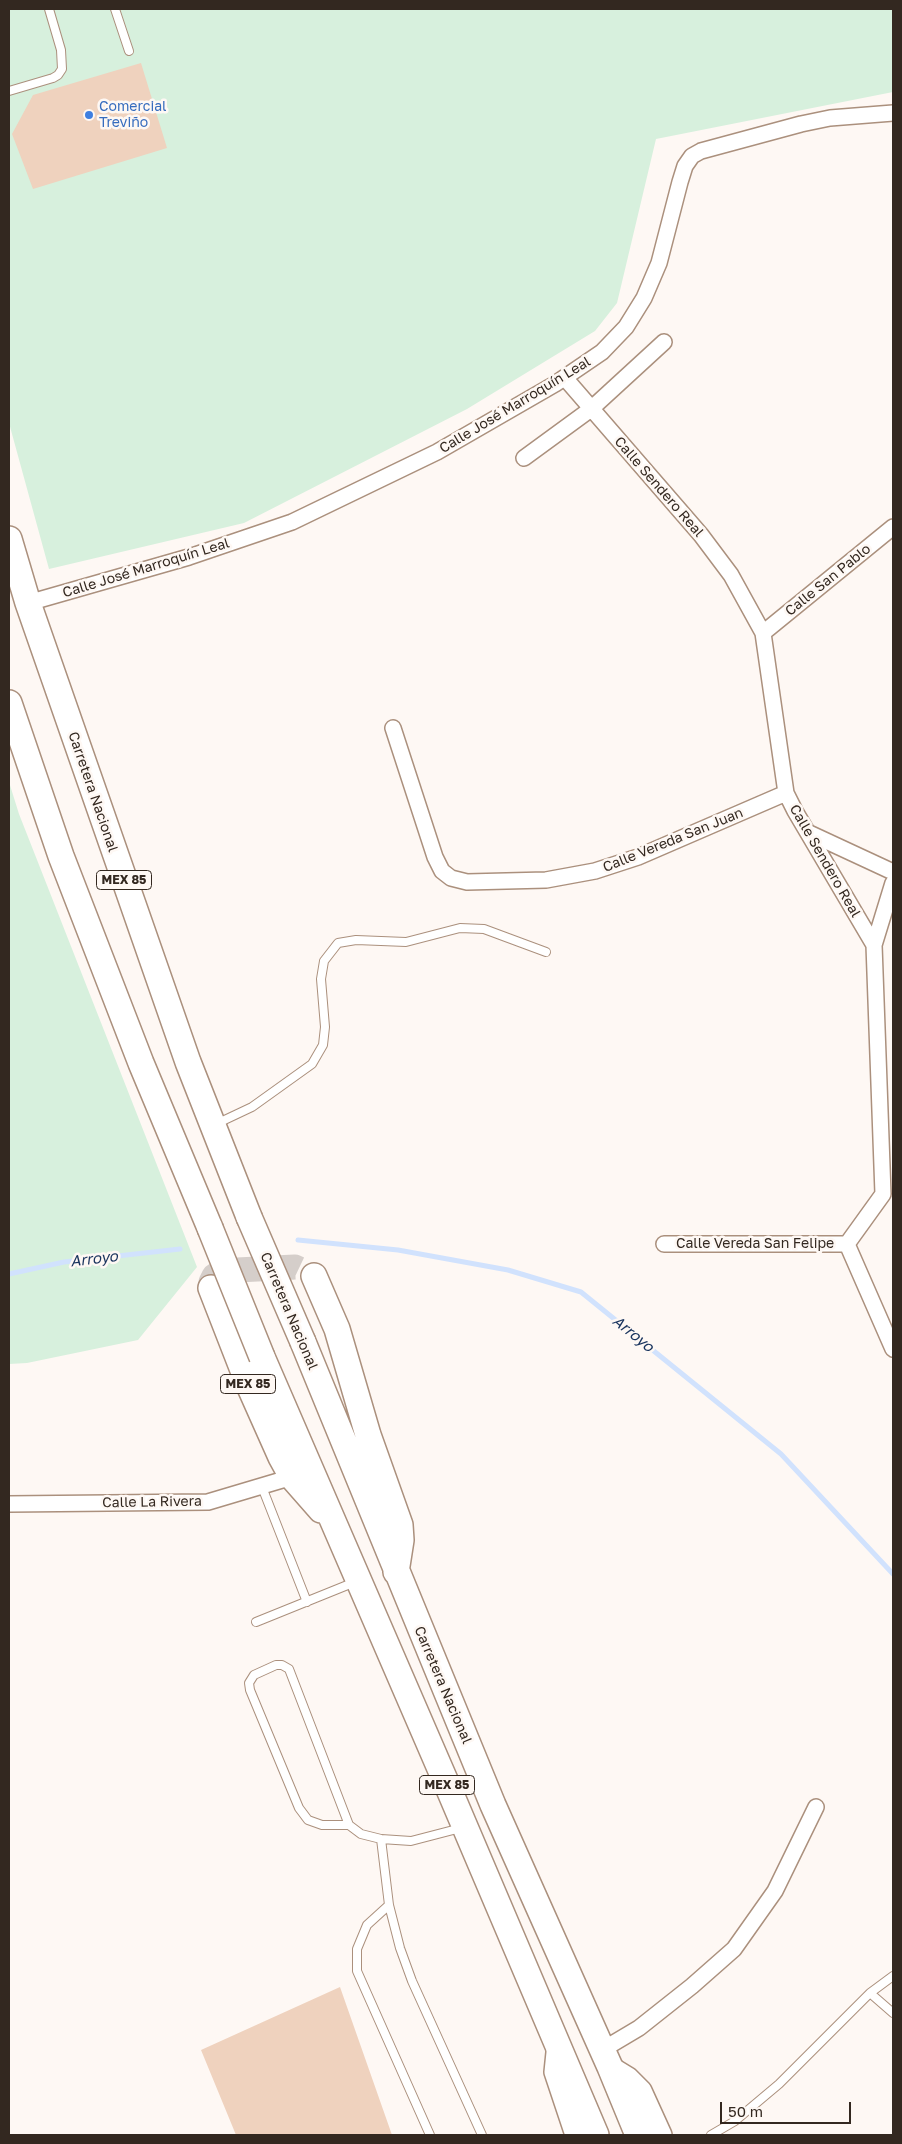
<!DOCTYPE html>
<meta charset="utf-8">
<style>
body{margin:0}
#map{position:relative;width:902px;height:2144px;overflow:hidden;background:#fef8f4;font-family:"Golos Text",sans-serif}
canvas{display:block}
.frame{position:absolute;inset:0;border:10px solid #332820;pointer-events:none}
.scale{position:absolute;left:720px;top:2102px;width:131px;height:22px;box-sizing:border-box;border:2px solid #332820;border-top:0;padding-left:6px;font-size:15px;line-height:18px;white-space:nowrap;color:#332820;-webkit-text-stroke:4px #fef8f4;paint-order:stroke}
</style>
<div id="map">
<canvas width="902" height="2144"></canvas>
<div class="frame"></div>
<div class="scale">50 m</div>
</div>
<script>
const g = document.querySelector('canvas').getContext('2d');
g.lineJoin = 'round';
function paint(path, color) {
  g.fillStyle = color;
  g.fill(path, 'evenodd');
}
function poly(rows) {
  const path = new Path2D();
  for (const r of rows) {
    path.moveTo(r[0], r[1]);
    for (let i = 2; i < r.length; i += 2) path.lineTo(r[i], r[i + 1]);
  }
  return path;
}
function trace(path, color, width, dash) {
  g.strokeStyle = color;
  g.lineWidth = width;
  g.lineCap = dash ? 'butt' : 'round';
  g.setLineDash(dash || []);
  g.stroke(path);
}
function label(font, color, halo, rows, align = 'center') {
  g.font = font + ' "Golos Text",sans-serif';
  g.lineWidth = 5;
  g.setLineDash([]);
  g.textBaseline = 'middle';
  g.strokeStyle = halo;
  g.fillStyle = color;
  for (const [text, x, y, turn = 0] of rows) {
    g.save();
    g.translate(x, y);
    g.rotate((+turn || 0) * Math.PI / 180);
    g.textAlign = isNaN(turn) ? turn : align;
    if (halo) g.strokeText(text, 0, 0);
    g.fillText(text, 0, 0);
    g.restore();
  }
}
const green = poly([
 [9,9,893,9,893,92,656,139,617,303,595,331,467,409,244,523,49,569,9,423],
 [9,782,19,814,197,1267,138,1340,27,1363,9,1364]
]);
const stream = poly([
 [298,1240,398,1250,508,1270,581,1292,781,1454,893,1574],
 [9,1274,64,1262,180,1249]
]);
const building = poly([
 [141,63,167,148,33,189,12,134,33,95],
 [340,1987,392,2135,236,2135,201,2050]
]);
const trunkTunnel = poly([
 [211,1288,211,1282,214,1276,222,1272,237,1270,295,1267,314,1276]
]);
const service = poly([
 [115,9,129,51],
 [9,91,53,78,58,75,62,69,61,50,49,9],
 [216,1124,252,1107,312,1064,323,1045,325,1027,321,979,324,961,338,943,356,940,406,942,460,928,484,929,546,952],
 [262,1487,307,1602],
 [256,1622,355,1582],
 [349,1825,322,1825,308,1820,299,1808,250,1690,249,1683,254,1675,276,1665,282,1665,289,1669,349,1825,361,1834,381,1839,411,1841,461,1828],
 [381,1839,389,1905,400,1948,412,1981,482,2135],
 [389,1905,367,1925,357,1949,357,1971,430,2135],
 [870,1993,893,2013],
 [711,2135,735,2121,779,2084,870,1993,893,1976]
]);
const minor = poly([
 [565,378,701,535,731,575,763,633,786,793,795,811,874,945,883,1194,847,1244,893,1349],
 [524,458,591,409,664,342],
 [28,603,189,557,292,522,437,452,555,384,602,352,626,327,644,298,659,263,680,182,685,166,692,156,701,151,801,124,830,118,893,113],
 [763,633,893,527],
 [393,728,435,857,442,871,451,878,467,882,546,880,595,871,638,857,786,793],
 [809,833,893,872],
 [874,945,893,883],
 [664,1244,847,1244],
 [9,1504,208,1502,292,1477],
 [602,2050,639,2028,692,1986,734,1949,775,1891,816,1807]
]);
const secondary = poly([
 [558,2043,555,2072,576,2135],
 [610,2067,628,2078,641,2091,661,2135]
]);
const trunk = poly([
 [9,539,28,603,188,1062,249,1217],
 [9,703,61,856,141,1063,210,1228],
 [314,1276,337,1329,368,1435,400,1525,401,1540,396,1572],
 [211,1288,248,1383,281,1457,292,1477,321,1510],
 [303,1342,493,1805,610,2067,638,2135],
 [262,1357,448,1787,596,2135]
]);
const trunkBridge = poly([
 [249,1217,303,1342],
 [210,1228,262,1357]
]);
const markers = [
 [89,115,5,"#3f7fe0"]
];
const shields = [
 [124,880,55],
 [248,1384,55],
 [447,1785,55]
];
const shieldNames = [
 ["MEX 85",124,880],
 ["MEX 85",248,1384],
 ["MEX 85",447,1785]
];
const shopNames = [
 ["Comercial",99,107],
 ["Treviño",99,123]
];
const streetNames = [
 ["Calle José Marroquín Leal",515,405,-31],
 ["Calle Sendero Real",659,487,49],
 ["Calle José Marroquín Leal",146,568,-17],
 ["Calle San Pablo",828,580,-39],
 ["Carretera Nacional",93,792,71],
 ["Calle Vereda San Juan",673,840,-22],
 ["Calle Sendero Real",825,861,60],
 ["Calle Vereda San Felipe",755,1244],
 ["Carretera Nacional",289,1311,67],
 ["Calle La Rivera",152,1502,-1],
 ["Carretera Nacional",443,1685,67]
];
const waterNames = [
 ["Arroyo",94,1259,-7],
 ["Arroyo",633,1334,39]
];
paint(green, '#d7f0dd');
trace(stream, '#d1e2fd', 5);
paint(building, '#efd2be');
trace(trunkTunnel, '#d5ceca', 25, [25, 12]);
trace(service, '#ab907d', 10);
trace(minor, '#ab907d', 18);
trace(secondary, '#ab907d', 24);
trace(trunk, '#ab907d', 28);
trace(service, '#fff', 8);
trace(minor, '#fff', 15);
trace(secondary, '#fff', 21);
trace(trunk, '#fff', 25);
trace(trunkBridge, '#ab907d', 28, []);
trace(trunkBridge, '#fff', 25);
for (const [x, y, r, color] of markers) {
  const dot = new Path2D();
  dot.arc(x, y, r, 0, 2 * Math.PI);
  g.fillStyle = color;
  g.fill(dot);
  trace(dot, '#fef8f4', 2);
}
for (const [x, y, w] of shields) {
  const box = new Path2D();
  box.roundRect(x - w / 2, y - 9.5, w, 19, 4);
  g.fillStyle = '#fef8f4';
  g.fill(box);
  trace(box, '#332820', 1);
}
label('bold 12px', '#332820', null, shieldNames);
label('14px', '#366cbe', '#fef8f4', shopNames, 'left');
label('14px', '#332820', '#fef8f4', streetNames);
label('italic 15px', '#18335d', '#fef8f4', waterNames);
</script>
